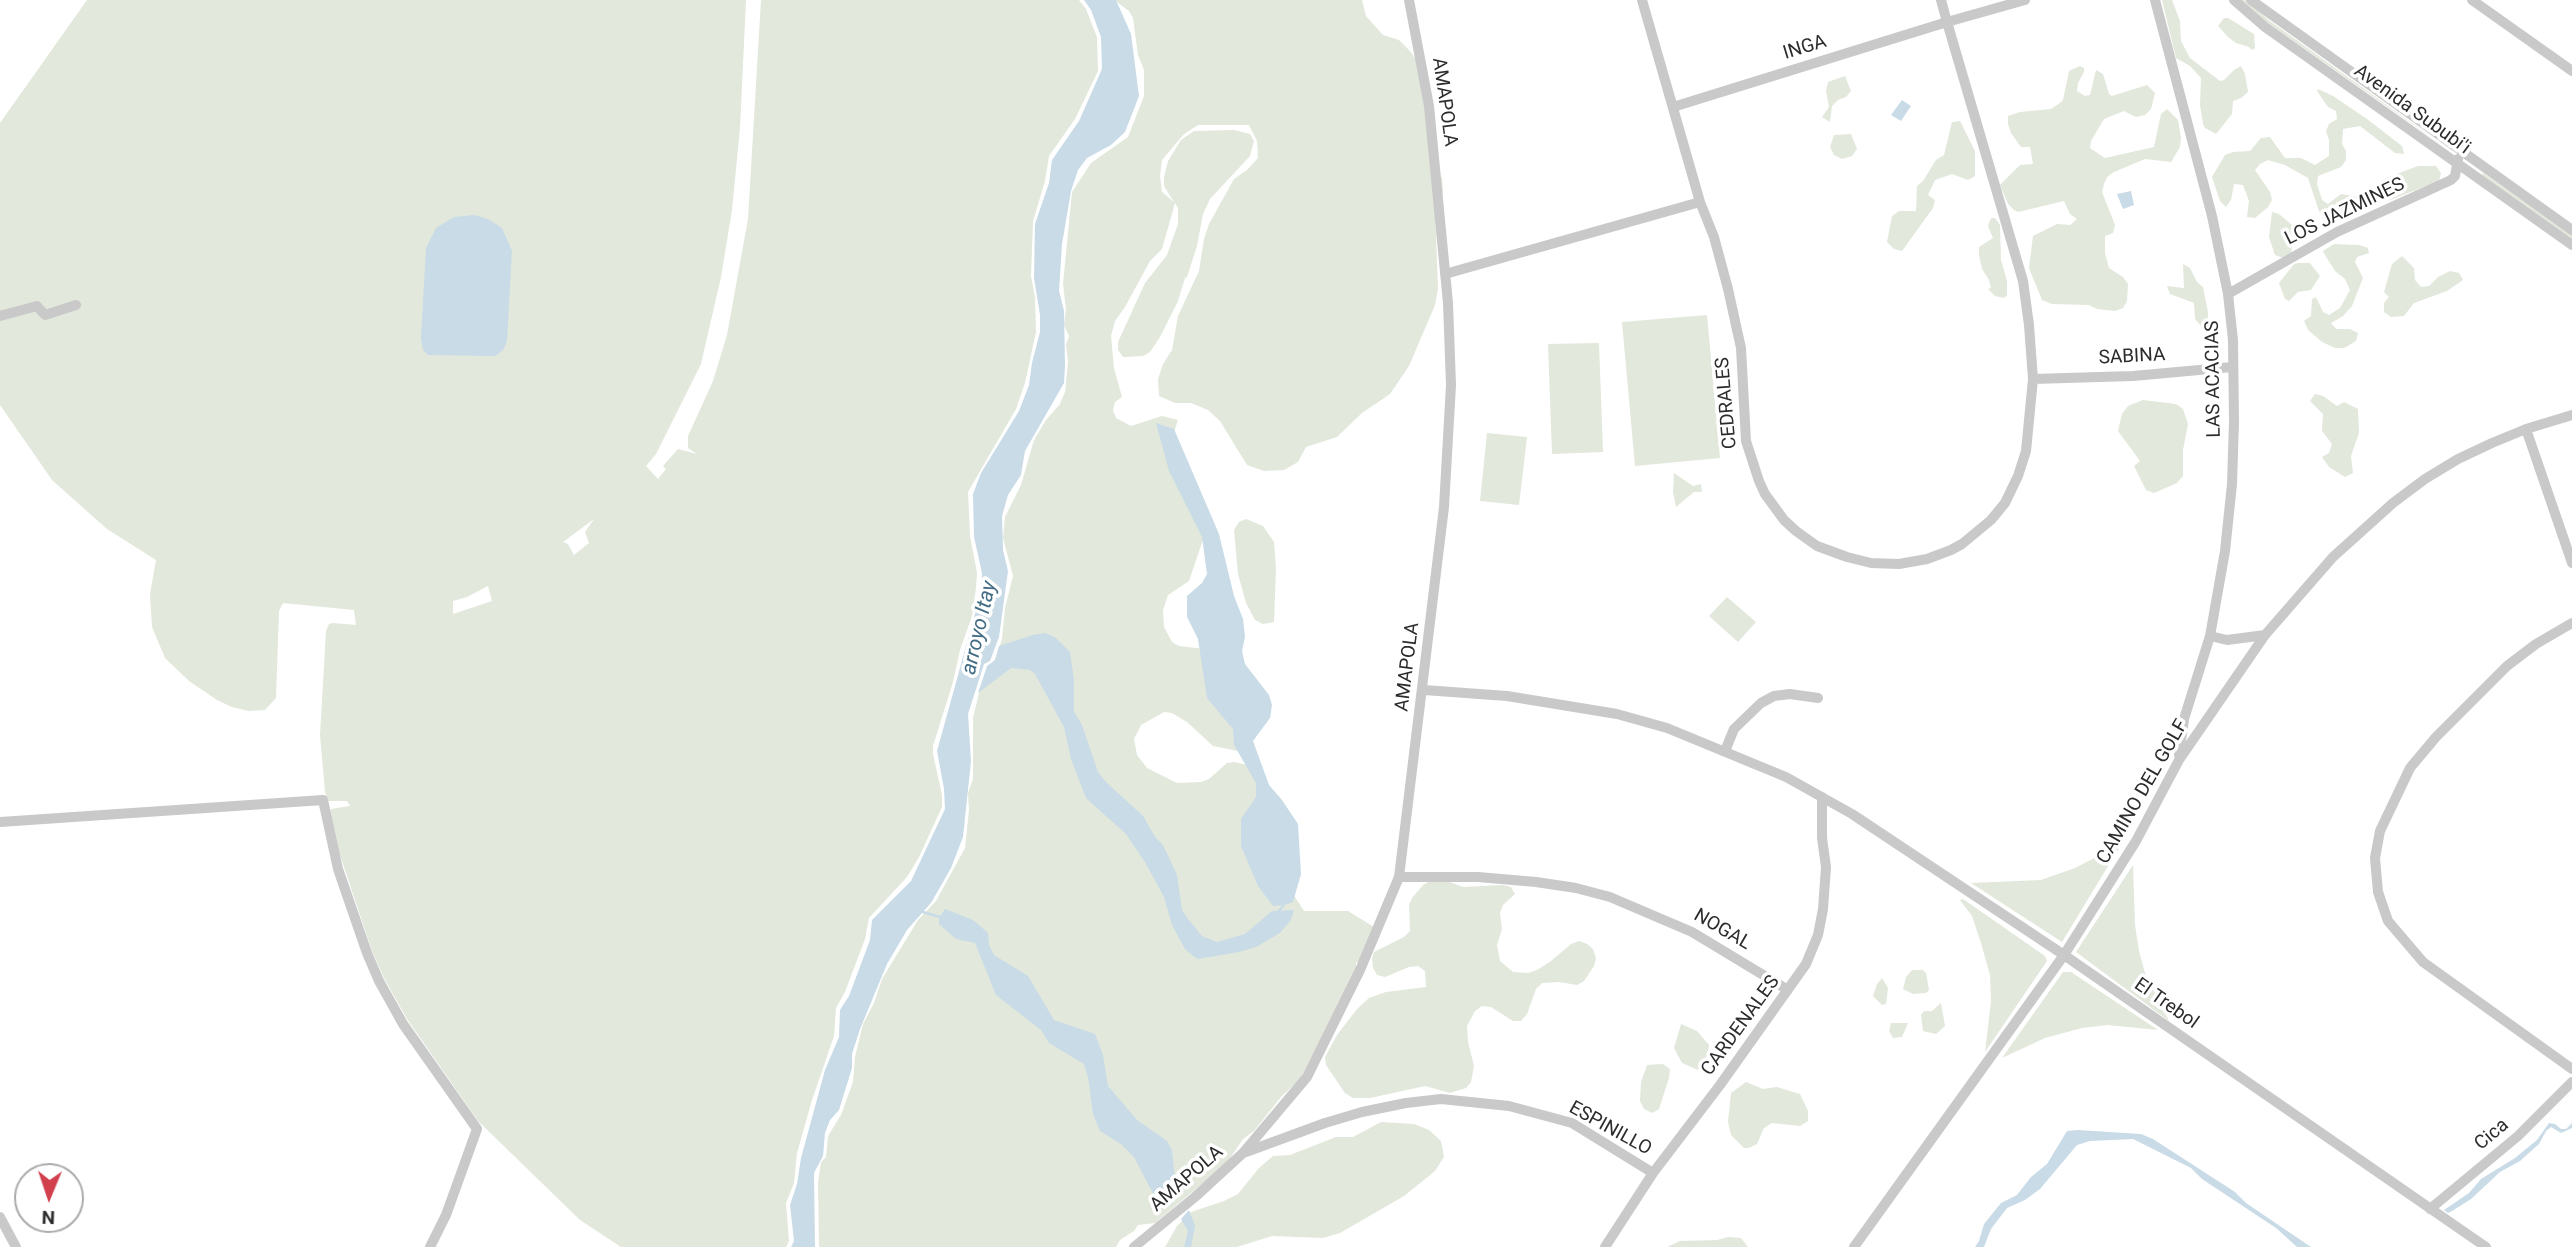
<!DOCTYPE html>
<style>
body{margin:0}
#map{position:relative;width:2572px;height:1247px;overflow:hidden;background:#fff;font-family:Roboto,sans-serif}
canvas{display:block}
.north{position:absolute;left:14px;top:1163px;width:70px;height:70px;box-sizing:border-box;background:#fff;border:2px solid #ababab;border-radius:50%;rotate:182deg;font-size:19px;font-weight:700;line-height:28px;text-align:center;color:#2c2c2c}
.north::after{content:'';display:block;margin:auto;width:24px;height:32px;background:#d23f4d;clip-path:polygon(50% 0,100% 100%,50% 72%,0 100%)}
</style>
<div id="map">
<canvas width="2572" height="1247"></canvas>
<div class="north">N</div>
</div>
<script>
const g = document.querySelector('canvas').getContext('2d');
g.lineJoin = 'round';
function paint(path, color) {
  g.fillStyle = color;
  g.fill(path, 'evenodd');
}
function poly(rows) {
  const path = new Path2D();
  for (const r of rows) {
    path.moveTo(r[0], r[1]);
    for (let i = 2; i < r.length; i += 2) path.lineTo(r[i], r[i + 1]);
  }
  return path;
}
function trace(path, color, width, dash) {
  g.strokeStyle = color;
  g.lineWidth = width;
  g.lineCap = dash ? 'butt' : 'round';
  g.setLineDash(dash || []);
  g.stroke(path);
}
function label(font, color, halo, rows, align = 'center') {
  g.font = font + ' Roboto,sans-serif';
  g.lineWidth = 7;
  g.setLineDash([]);
  g.textBaseline = 'middle';
  g.strokeStyle = halo;
  g.fillStyle = color;
  for (const [text, x, y, turn = 0] of rows) {
    g.save();
    g.translate(x, y);
    g.rotate((+turn || 0) * Math.PI / 180);
    g.textAlign = isNaN(turn) ? turn : align;
    if (halo) g.strokeText(text, 0, 0);
    g.fillText(text, 0, 0);
    g.restore();
  }
}
const green = poly([
 [87,0,746,0,740,128,732,210,721,277,701,364,656,454,646,466,658,479,666,469,663,466,678,449,697,454,688,448,688,436,713,381,727,335,748,219,761,0,1079,0,1086,9,1097,37,1098,71,1075,119,1049,156,1045,181,1033,221,1031,276,1035,297,1036,332,1025,383,1016,409,968,492,970,536,977,573,976,588,972,616,960,650,953,682,933,746,933,754,942,795,942,807,919,857,907,877,869,918,865,939,845,992,836,1008,834,1036,812,1100,797,1153,794,1183,786,1203,789,1241,786,1247,621,1247,580,1220,478,1121,407,1019,384,978,372,951,328,819,331,809,350,806,347,801,328,801,325,792,320,735,326,631,329,624,333,623,356,625,354,610,283,603,279,611,276,698,265,710,248,711,232,707,217,700,189,681,165,658,152,627,150,594,156,560,107,529,52,480,0,405,0,123],
 [594,519,585,532,589,543,574,555,568,544,563,542],
 [488,586,492,601,453,614,453,601,467,597],
 [1114,0,1362,0,1366,16,1383,35,1399,40,1411,52,1424,73,1431,166,1442,178,1443,193,1435,208,1438,289,1435,305,1409,366,1390,394,1362,413,1337,437,1306,447,1298,462,1284,470,1264,471,1247,465,1220,421,1208,410,1191,403,1175,403,1159,396,1158,379,1163,364,1172,350,1178,316,1199,271,1204,239,1209,224,1234,179,1247,170,1258,158,1257,141,1249,125,1198,125,1184,134,1162,160,1160,176,1162,192,1174,202,1164,186,1164,177,1168,161,1181,140,1194,131,1234,130,1250,134,1254,141,1250,156,1210,199,1203,214,1197,246,1187,277,1185,278,1178,301,1160,337,1150,352,1143,356,1123,357,1118,350,1118,342,1145,283,1167,255,1178,224,1178,208,1175,203,1162,249,1150,261,1125,307,1115,321,1111,336,1114,368,1122,397,1115,402,1113,410,1116,418,1131,426,1162,416,1178,420,1172,439,1205,534,1189,581,1168,595,1163,610,1164,627,1172,642,1179,646,1204,649,1244,745,1238,751,1213,746,1187,722,1172,713,1164,712,1141,725,1134,739,1137,755,1147,768,1177,783,1201,782,1209,779,1227,763,1234,762,1251,766,1295,897,1304,911,1348,911,1374,927,1360,961,1356,963,1356,971,1300,1079,1281,1097,1254,1131,1243,1139,1227,1163,1155,1223,1138,1225,1134,1231,1120,1240,1116,1247,819,1247,818,1182,821,1162,826,1157,828,1136,841,1115,853,1082,855,1057,863,1024,874,1003,882,979,918,920,936,901,965,848,969,810,968,793,973,779,973,718,980,689,997,655,1002,639,1005,608,1013,576,1003,538,1005,517,1021,485,1034,440,1046,420,1060,404,1065,392,1068,362,1066,344,1069,336,1064,325,1066,309,1063,284,1072,192,1091,163,1128,137,1144,96,1144,70,1138,55,1133,18,1129,11],
 [2162,0,2172,0,2180,21,2181,41,2190,58,2220,81,2224,80,2234,70,2241,66,2245,74,2248,92,2241,98,2233,101,2232,114,2216,134,2205,128,2203,124,2200,105,2201,78,2190,66,2176,58],
 [2241,0,2245,0,2270,21,2452,152,2268,23],
 [2224,18,2228,18,2254,34,2255,48,2252,50,2249,47,2236,43,2228,37,2218,26],
 [2080,66,2084,68,2084,72,2078,83,2077,91,2085,96,2090,95,2096,70,2103,74,2109,94,2112,96,2147,85,2155,93,2151,109,2145,115,2136,117,2124,111,2104,119,2091,141,2090,148,2105,158,2154,147,2161,114,2167,109,2178,120,2181,138,2180,147,2171,162,2145,159,2114,172,2107,177,2104,184,2102,192,2115,225,2113,233,2105,236,2105,253,2109,268,2123,277,2128,284,2127,301,2123,308,2115,311,2097,309,2089,305,2052,304,2042,300,2029,268,2033,236,2057,224,2070,225,2077,219,2070,214,2064,201,2018,212,2014,210,2008,204,2000,185,2020,165,2033,164,2030,147,2021,147,2011,133,2008,124,2008,116,2020,112,2051,109,2060,103,2063,100,2069,71],
 [1845,76,1851,91,1846,97,1838,100,1832,106,1830,122,1822,117,1829,107,1826,91,1828,82],
 [2318,89,2333,96,2367,119,2402,146,2404,154,2395,153,2360,126,2343,129,2342,144,2346,151,2346,160,2341,167,2318,176,2317,184,2322,200,2328,204,2341,194,2357,197,2386,178,2418,166,2436,166,2441,173,2439,181,2390,200,2381,201,2364,199,2351,219,2342,221,2324,217,2319,211,2308,178,2285,165,2268,160,2260,164,2255,170,2270,192,2272,200,2268,207,2255,218,2247,217,2249,201,2243,185,2234,184,2231,200,2226,207,2220,201,2212,177,2225,155,2233,152,2250,151,2261,138,2270,137,2285,158,2301,158,2315,165,2329,156,2329,140,2326,131,2329,124,2337,119,2336,111,2328,107,2317,91],
 [1960,121,1975,151,1975,176,1968,180,1952,174,1935,180,1928,195,1935,200,1933,208,1902,251,1894,249,1887,242,1892,216,1899,211,1916,211,1917,186,1923,181,1936,160,1944,155,1952,122],
 [1851,134,1857,149,1852,156,1842,159,1834,155,1830,147,1834,135],
 [2483,173,2572,235,2572,239,2482,175],
 [2272,212,2279,214,2299,231,2300,235,2293,241,2291,254,2283,258,2275,255,2269,237],
 [1991,218,1995,218,2000,225,2001,260,2007,281,2007,295,2004,298,1995,296,1988,289,1991,288,1989,280,1982,269,1979,255,1979,247,1993,238,1988,226],
 [2334,244,2359,245,2368,248,2369,253,2357,257,2355,262,2363,278,2352,306,2343,316,2331,323,2336,329,2350,329,2358,333,2356,341,2344,348,2335,348,2322,342,2308,330,2304,321,2311,316,2312,299,2316,297,2323,312,2329,315,2340,308,2350,290,2345,279,2335,271,2325,255,2323,251],
 [2402,256,2414,268,2415,280,2421,287,2429,286,2438,277,2450,271,2459,273,2463,280,2447,291,2414,303,2404,316,2391,317,2384,312,2384,303,2389,297,2384,292,2392,264],
 [2298,263,2310,263,2320,276,2311,290,2298,292,2289,301,2285,299,2279,283,2294,264],
 [2183,264,2190,268,2197,282,2203,287,2208,312,2208,321,2201,326,2195,319,2194,303,2170,294,2167,286,2184,288],
 [1707,315,1720,458,1635,466,1622,322],
 [1599,343,1603,452,1552,454,1548,344],
 [2315,394,2323,396,2337,406,2344,402,2358,409,2359,433,2351,456,2353,473,2345,477,2329,467,2322,457,2329,453,2332,444,2322,431,2323,414,2310,401],
 [2143,400,2176,404,2183,409,2188,424,2183,450,2183,476,2177,483,2154,493,2146,490,2134,466,2140,461,2118,431,2122,414,2128,406],
 [1487,433,1527,437,1519,505,1480,501],
 [1674,473,1693,486,1701,484,1702,492,1694,492,1676,507,1673,492],
 [1246,519,1263,526,1274,542,1276,568,1274,622,1263,624,1255,620,1246,603,1238,574,1234,530,1239,522],
 [1727,597,1756,622,1738,642,1709,616],
 [2133,825,2062,942,1971,883,2041,880,2075,868,2098,856],
 [2133,865,2135,925,2139,951,2145,973,2169,1021,2076,952],
 [1430,881,1447,881,1463,887,1503,885,1511,887,1515,894,1503,905,1500,913,1502,929,1497,945,1500,961,1513,972,1528,973,1537,970,1551,961,1571,944,1579,941,1587,944,1593,949,1596,958,1594,966,1584,981,1577,985,1559,982,1542,983,1536,989,1527,1014,1521,1021,1513,1021,1491,1007,1482,1006,1475,1011,1467,1026,1468,1042,1474,1066,1471,1082,1466,1088,1450,1093,1425,1086,1370,1098,1353,1098,1345,1093,1326,1065,1325,1057,1337,1035,1357,1009,1369,998,1386,992,1426,987,1425,971,1418,966,1409,967,1385,977,1377,975,1373,968,1372,959,1374,952,1404,937,1410,931,1409,905,1412,898,1423,885],
 [1963,899,2045,956,2047,961,1985,1052,1991,1001,1990,975,1981,943,1972,916,1960,900],
 [1912,970,1923,970,1926,973,1929,990,1926,993,1913,994,1903,989,1906,977],
 [2063,972,2071,972,2158,1030,2107,1025,2082,1028,2045,1038,2002,1058],
 [1882,978,1888,988,1886,1004,1882,1005,1873,996,1877,984],
 [1941,1003,1945,1026,1936,1034,1923,1031,1921,1015,1924,1011,1932,1011],
 [1891,1023,1908,1023,1902,1037,1893,1038,1889,1031],
 [1681,1024,1697,1031,1709,1045,1708,1054,1698,1070,1682,1063,1674,1048],
 [1663,1064,1670,1069,1669,1078,1659,1109,1652,1113,1644,1109,1640,1101,1641,1082,1647,1065],
 [1746,1082,1763,1089,1777,1087,1800,1094,1808,1111,1808,1121,1800,1126,1772,1123,1764,1128,1757,1144,1749,1148,1744,1148,1731,1135,1728,1122,1731,1093],
 [1381,1122,1414,1124,1429,1130,1441,1141,1444,1157,1435,1171,1404,1196,1340,1233,1323,1238,1272,1236,1237,1247,1165,1247,1177,1226,1191,1212,1224,1201,1238,1194,1259,1168,1273,1156,1290,1155,1336,1137,1353,1137],
 [1728,1237,1741,1238,1748,1247,1667,1247,1680,1241,1717,1240]
]);
const water = poly([
 [1084,0,1116,0,1131,34,1139,96,1125,132,1111,145,1087,158,1078,170,1071,191,1062,244,1059,291,1064,311,1065,366,1064,383,1025,451,1021,475,1008,495,1002,516,1003,550,1008,571,999,637,990,661,984,664,968,714,971,761,963,837,951,868,931,903,907,930,887,964,860,1029,852,1054,852,1068,839,1110,830,1120,825,1133,823,1156,814,1173,815,1247,791,1247,794,1241,790,1205,797,1184,801,1158,825,1070,839,1037,840,1010,849,996,870,940,872,920,911,881,945,809,944,789,937,751,981,592,982,573,974,537,973,494,981,473,1019,411,1029,385,1032,363,1040,332,1040,315,1034,278,1035,224,1049,183,1052,160,1079,121,1102,69,1101,37,1091,10],
 [1902,100,1911,106,1901,121,1891,115],
 [2131,191,2134,205,2123,209,2117,194],
 [474,215,488,219,502,228,512,251,507,341,503,350,495,356,428,355,423,350,421,338,426,248,436,228,454,217],
 [1156,423,1174,429,1219,534,1234,596,1243,619,1245,637,1242,651,1245,664,1269,695,1272,705,1270,718,1253,741,1269,785,1282,800,1298,824,1301,874,1293,902,1284,905,1273,906,1258,886,1241,846,1241,819,1256,797,1256,783,1234,745,1233,729,1207,698,1198,639,1187,617,1187,596,1202,583,1207,574,1202,537,1169,471],
 [1045,633,1055,637,1070,652,1074,680,1074,712,1082,725,1098,772,1106,782,1143,816,1155,837,1163,845,1177,875,1182,910,1188,919,1202,936,1217,942,1245,934,1272,911,1294,910,1291,920,1280,933,1256,947,1239,952,1198,959,1192,955,1185,949,1172,925,1164,897,1145,862,1126,834,1086,798,1071,759,1064,727,1035,674,1030,670,1011,668,978,693,987,666,995,660,999,646,1033,635],
 [945,909,973,920,988,933,989,945,994,955,1028,976,1054,1020,1095,1034,1103,1055,1108,1086,1137,1120,1167,1141,1172,1150,1177,1198,1167,1208,1158,1203,1134,1157,1121,1144,1100,1131,1093,1114,1088,1077,1084,1064,1049,1043,1041,1030,996,995,975,943,956,939,939,924,939,918],
 [2549,1123,2555,1124,2561,1129,2566,1129,2572,1123,2572,1128,2561,1133,2551,1127,2546,1131,2539,1144,2520,1161,2500,1172,2471,1199,2452,1211,2448,1213,2444,1210,2469,1193,2481,1179,2515,1158,2537,1140],
 [2078,1130,2141,1134,2153,1139,2235,1192,2246,1203,2311,1247,2297,1247,2276,1228,2202,1179,2191,1168,2133,1139,2090,1141,2077,1145,2040,1189,2025,1200,2007,1208,1991,1229,1984,1247,1975,1247,1979,1241,1984,1224,2001,1203,2017,1195,2031,1177,2047,1164,2067,1131],
 [1189,1210,1195,1226,1191,1247,1184,1247,1188,1231,1181,1219]
]);
const stream = poly([
 [923,912,940,917],
 [1277,913,1284,905]
]);
const minor = poly([
 [1642,0,1700,202,1714,237,1728,289,1741,348,1746,441,1759,481,1765,494,1784,520,1796,531,1817,546,1847,557,1871,563,1899,564,1927,559,1951,550,1962,544,1991,520,2005,503,2018,476,2026,451,2033,379,2029,325,2023,281,1947,22,2025,0],
 [2155,0,2212,216,2228,294,2233,340,2234,422,2232,484,2225,551,2210,636,2184,719,2179,755],
 [2234,0,2265,27,2572,245],
 [2251,0,2572,230],
 [2472,0,2572,71],
 [1673,107,1947,22,1941,0],
 [1445,274,1700,202],
 [2228,294,2337,232,2451,180,2455,176,2458,159],
 [0,316,37,306,45,315,76,305],
 [2033,379,2133,376,2232,367],
 [2526,429,2572,563],
 [2572,623,2536,644,2507,666,2436,737,2410,768,2380,831,2375,858,2378,892,2388,921,2423,962,2572,1069],
 [2210,636,2227,640,2265,635],
 [1424,690,1507,696,1617,714,1667,728,1786,777,1852,814,2064,955,2486,1247],
 [1725,751,1734,729,1761,703,1774,696,1790,694,1818,698],
 [0,822,323,800,338,869,367,953,379,981,403,1024,477,1129,446,1215,430,1247],
 [1399,877,1478,877,1536,882,1576,888,1610,897,1692,932,1788,990],
 [1246,1152,1325,1123,1362,1112,1406,1103,1441,1099,1509,1106,1572,1123,1653,1173],
 [2430,1209,2518,1136,2572,1082],
 [0,1217,16,1247],
 [1134,1247,1195,1197,1243,1153,1307,1077,1360,970,1399,877,1444,507,1451,385,1448,303,1429,106,1409,0],
 [1605,1247,1653,1173,1720,1085,1806,964,1818,935,1823,909,1826,867,1822,838,1822,797],
 [1854,1247,2064,955,2136,841,2179,760,2265,635,2333,557,2393,503,2425,479,2458,459,2492,443,2526,429,2572,415]
]);
const streetNames = [
 ["INGA",1805,48,-17],
 ["AMAPOLA",1444,102,82],
 ["Avenida Sububi'i",2412,110,36],
 ["LOS JAZMINES",2345,212,-26],
 ["SABINA",2132,357,-3],
 ["LAS ACACIAS",2214,379,-91],
 ["CEDRALES",1727,403,-95],
 ["AMAPOLA",1408,667,-83],
 ["CAMINO DEL GOLF",2143,792,-60],
 ["NOGAL",1722,930,30],
 ["El Trebol",2166,1004,35],
 ["CARDENALES",1741,1026,-54],
 ["ESPINILLO",1610,1129,29],
 ["Cica",2492,1135,-40],
 ["AMAPOLA",1187,1179,-41]
];
const waterNames = [
 ["arroyo Itay",980,628,-77]
];
paint(green, '#e2e8db');
paint(water, '#c8dbe7');
trace(stream, '#c8dbe7', 2.5);
trace(minor, '#c9c9c9', 10);
label('19px', '#2c2c2c', '#fff', streetNames);
label('italic 21px', '#436d85', '#fff', waterNames);
</script>
